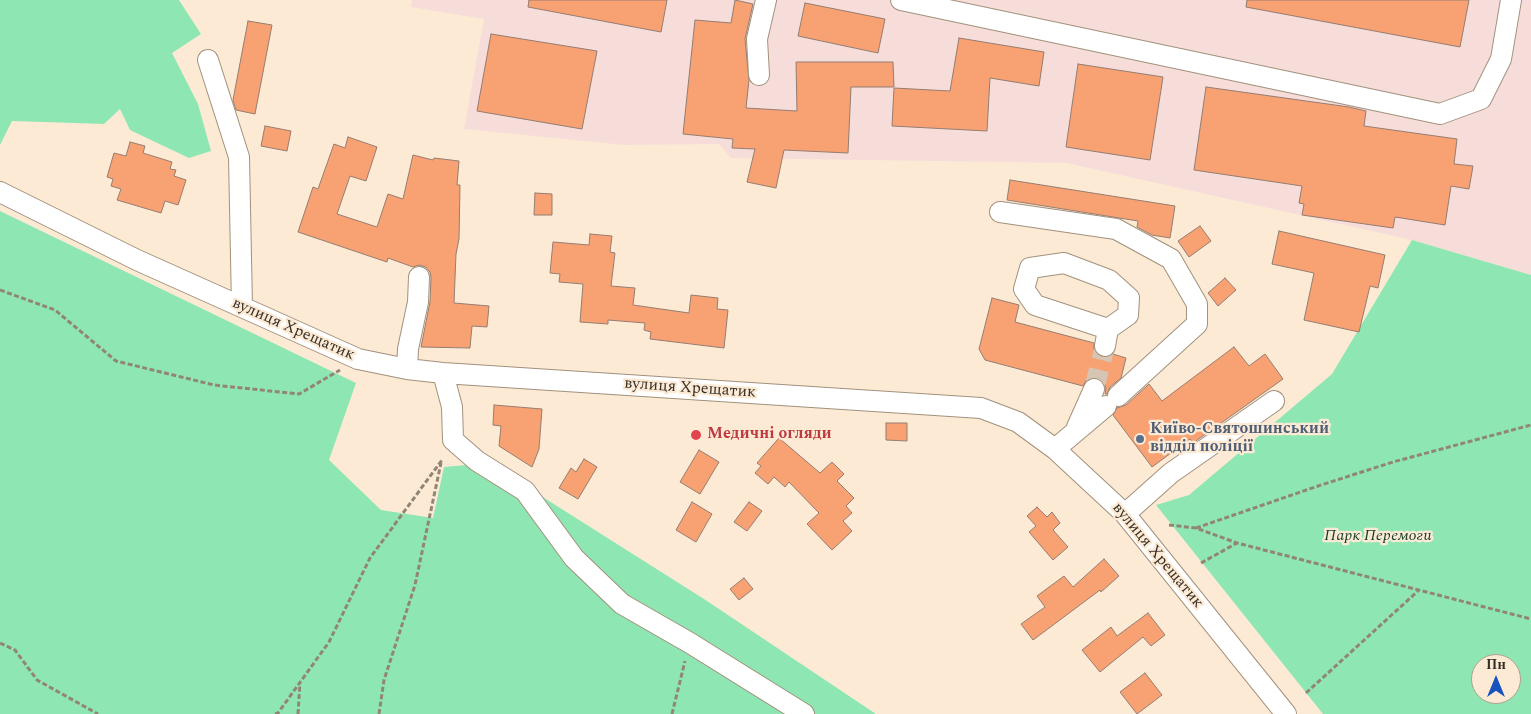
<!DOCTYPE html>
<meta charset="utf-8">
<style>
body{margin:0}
#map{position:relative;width:1531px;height:714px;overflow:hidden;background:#fdead5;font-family:Spectral,serif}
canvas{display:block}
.north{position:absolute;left:1471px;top:654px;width:50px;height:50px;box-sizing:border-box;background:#fdead5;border:1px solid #ad9f8f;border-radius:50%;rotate:0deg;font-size:14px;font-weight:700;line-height:20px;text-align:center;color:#362f26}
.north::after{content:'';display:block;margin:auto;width:18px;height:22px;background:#1752be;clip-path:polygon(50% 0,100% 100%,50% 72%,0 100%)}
</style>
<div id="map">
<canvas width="1531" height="714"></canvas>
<div class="north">Пн</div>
</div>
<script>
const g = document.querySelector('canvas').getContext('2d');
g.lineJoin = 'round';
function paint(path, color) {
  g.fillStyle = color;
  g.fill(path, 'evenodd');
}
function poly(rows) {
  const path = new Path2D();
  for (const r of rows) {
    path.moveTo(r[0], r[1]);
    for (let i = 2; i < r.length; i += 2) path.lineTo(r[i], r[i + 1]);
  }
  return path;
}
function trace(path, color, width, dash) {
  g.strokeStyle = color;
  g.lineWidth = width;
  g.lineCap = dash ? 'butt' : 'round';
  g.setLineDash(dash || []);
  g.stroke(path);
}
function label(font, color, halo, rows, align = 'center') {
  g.font = font + ' Spectral,serif';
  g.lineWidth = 4.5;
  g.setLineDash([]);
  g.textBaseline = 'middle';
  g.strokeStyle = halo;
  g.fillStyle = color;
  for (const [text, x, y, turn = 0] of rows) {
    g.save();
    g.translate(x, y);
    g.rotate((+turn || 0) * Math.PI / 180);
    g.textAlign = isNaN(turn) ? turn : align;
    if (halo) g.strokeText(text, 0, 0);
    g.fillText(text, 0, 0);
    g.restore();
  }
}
const industrial = poly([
 [412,0,1531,0,1531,275,1412,240,1067,163,731,158,719,144,624,145,464,129,484,19,411,7]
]);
const green = poly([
 [0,0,179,0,201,34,172,53,198,104,211,151,189,158,130,130,120,109,104,124,12,121,0,145],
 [0,211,356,383,329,460,381,510,433,518,444,467,489,463,704,599,876,714,0,714],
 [1412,240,1531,275,1531,714,1323,714,1156,505,1189,495,1332,374],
 [1481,664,1511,664,1511,694,1481,694]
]);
const building = poly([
 [529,0,667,0,661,32,528,7,529,0],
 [735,0,753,4,745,39,749,80,746,108,797,111,796,62,893,62,894,87,851,87,848,153,784,150,776,188,747,182,755,149,732,148,733,139,683,134,695,20,731,23,735,0],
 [1247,0,1469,0,1460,47,1246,7,1247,0],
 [805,3,885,19,878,53,798,36,805,3],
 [248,21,272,25,255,114,236,110,233,100,248,21],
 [491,34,597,51,582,129,477,111,491,34],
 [959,38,1044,52,1039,86,990,78,987,131,892,126,894,88,950,91,959,38],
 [1078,64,1163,77,1150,160,1066,147,1078,64],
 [1206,87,1349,107,1366,111,1364,126,1457,139,1454,164,1473,166,1469,189,1451,186,1445,225,1395,217,1393,228,1302,215,1304,204,1299,203,1302,186,1194,170,1206,87],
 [265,126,291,131,287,151,261,146,265,126],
 [348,137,377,147,366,181,350,176,337,214,377,227,388,194,403,199,413,155,433,160,434,158,459,161,457,185,460,185,459,239,456,254,454,303,489,306,487,327,472,326,470,348,421,347,430,302,431,277,430,272,426,267,419,265,413,267,388,258,387,262,298,232,313,187,318,189,334,144,345,148,348,137],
 [130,142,145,146,143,153,172,162,170,169,176,170,174,176,186,180,178,205,165,201,161,213,117,200,121,189,111,186,113,179,107,177,114,153,126,156,130,142],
 [1010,180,1175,206,1170,238,1152,235,1137,227,1138,221,1007,200,1010,180],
 [535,193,552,194,552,215,534,215,535,193],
 [1200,226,1211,241,1189,257,1178,241,1200,226],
 [1279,231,1385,255,1378,288,1370,286,1359,332,1304,320,1314,273,1272,264,1279,231],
 [590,234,612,236,610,252,615,253,611,286,635,288,633,305,689,313,691,295,718,298,717,309,728,310,724,348,650,339,651,332,644,330,645,323,608,320,608,324,580,322,583,284,559,282,560,274,550,273,553,242,589,245,590,234],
 [1225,278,1236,290,1218,306,1208,293,1225,278],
 [992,298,1019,305,1015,322,1094,343,1094,350,1098,355,1102,358,1109,357,1113,354,1126,358,1121,378,1110,387,1107,394,1105,394,1106,388,1104,382,1098,378,1092,377,1087,379,1083,386,985,360,979,349,992,298],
 [1234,347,1249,366,1265,354,1283,379,1193,443,1190,439,1152,467,1113,415,1117,408,1126,405,1149,384,1162,401,1234,347],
 [494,405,542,409,539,449,532,467,499,446,501,426,493,425,494,405],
 [886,423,907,423,907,441,886,440,886,423],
 [779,438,820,473,832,462,844,474,837,481,854,498,846,506,852,513,843,521,852,531,832,550,807,524,819,513,789,482,785,487,774,477,768,484,755,473,761,466,757,463,779,438],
 [699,450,719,462,700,494,680,482,699,450],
 [584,459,597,467,578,499,559,488,571,468,576,472,584,459],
 [692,502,712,514,696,542,676,530,692,502],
 [749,502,762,511,747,531,734,522,749,502],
 [1037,507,1047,517,1052,512,1060,523,1053,530,1068,547,1053,560,1029,532,1036,526,1027,516,1037,507],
 [1104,559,1119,576,1101,592,1100,590,1033,640,1021,624,1045,607,1037,596,1064,576,1073,587,1104,559],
 [744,578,753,589,739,600,730,589,744,578],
 [1148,613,1165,635,1151,646,1143,637,1100,672,1082,650,1111,627,1117,636,1148,613],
 [1145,673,1162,695,1137,714,1120,692,1145,673]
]);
const minorTunnel = poly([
 [1094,389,1105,346]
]);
const path = poly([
 [0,290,55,310,116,361,214,385,299,394,340,370],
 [1169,525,1196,528,1237,543,1531,619],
 [1196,528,1318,486,1393,462,1531,425],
 [1201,563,1237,543],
 [0,643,15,650,37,680,98,714],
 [1306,693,1418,591],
 [275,714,278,713,329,642,370,558,442,460],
 [298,714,300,682],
 [379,714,384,680,415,585,441,463],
 [672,714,685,661]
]);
const minor = poly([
 [901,0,1440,114,1481,99,1501,59,1511,0],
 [208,60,239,157,242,307],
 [759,75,757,39,766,0],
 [0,192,137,260,358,359,407,369,443,373,981,408,1018,422,1055,449,1125,514,1286,714],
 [1000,212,1116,229,1171,259,1197,304,1197,324,1118,396],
 [1105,346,1108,329,1035,305,1024,289,1030,268,1064,263,1109,280,1129,298,1128,315,1108,329],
 [407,369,408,349,418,302,419,277],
 [443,373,452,407,453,440,477,461,525,491,574,558,622,604,690,643,804,714],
 [1077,427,1094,389],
 [1055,449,1106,406],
 [1125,514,1171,473,1274,401]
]);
const markers = [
 [696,435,6,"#e0444e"],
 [1140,439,5,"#5c6f8a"]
];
const streetNames = [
 ["вулиця Хрещатик",293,330,24],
 ["вулиця Хрещатик",690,389,4],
 ["вулиця Хрещатик",1157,556,50]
];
const serviceNames = [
 ["Київо-Святошинський",1150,430],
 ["відділ поліції",1150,448]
];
const healthNames = [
 ["Медичні огляди",707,435]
];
const parkNames = [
 ["Парк Перемоги",1378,537]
];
paint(industrial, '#f7ddd9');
paint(green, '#8ee7b3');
paint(building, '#f8a173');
trace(building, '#957d71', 1);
trace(minorTunnel, '#d5c5b2', 20, [20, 10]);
trace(minor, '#a2917d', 22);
trace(path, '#918576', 3, [5, 2.5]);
trace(minor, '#fff', 20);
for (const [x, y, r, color] of markers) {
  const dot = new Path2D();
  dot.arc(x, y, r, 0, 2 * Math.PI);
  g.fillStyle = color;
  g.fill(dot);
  trace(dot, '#fdead5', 2);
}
label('16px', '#362f26', '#fdead5', streetNames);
label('bold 16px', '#4e5e75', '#fdead5', serviceNames, 'left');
label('bold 16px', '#be3a42', '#fdead5', healthNames, 'left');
label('italic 16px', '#143d28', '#fdead5', parkNames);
</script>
